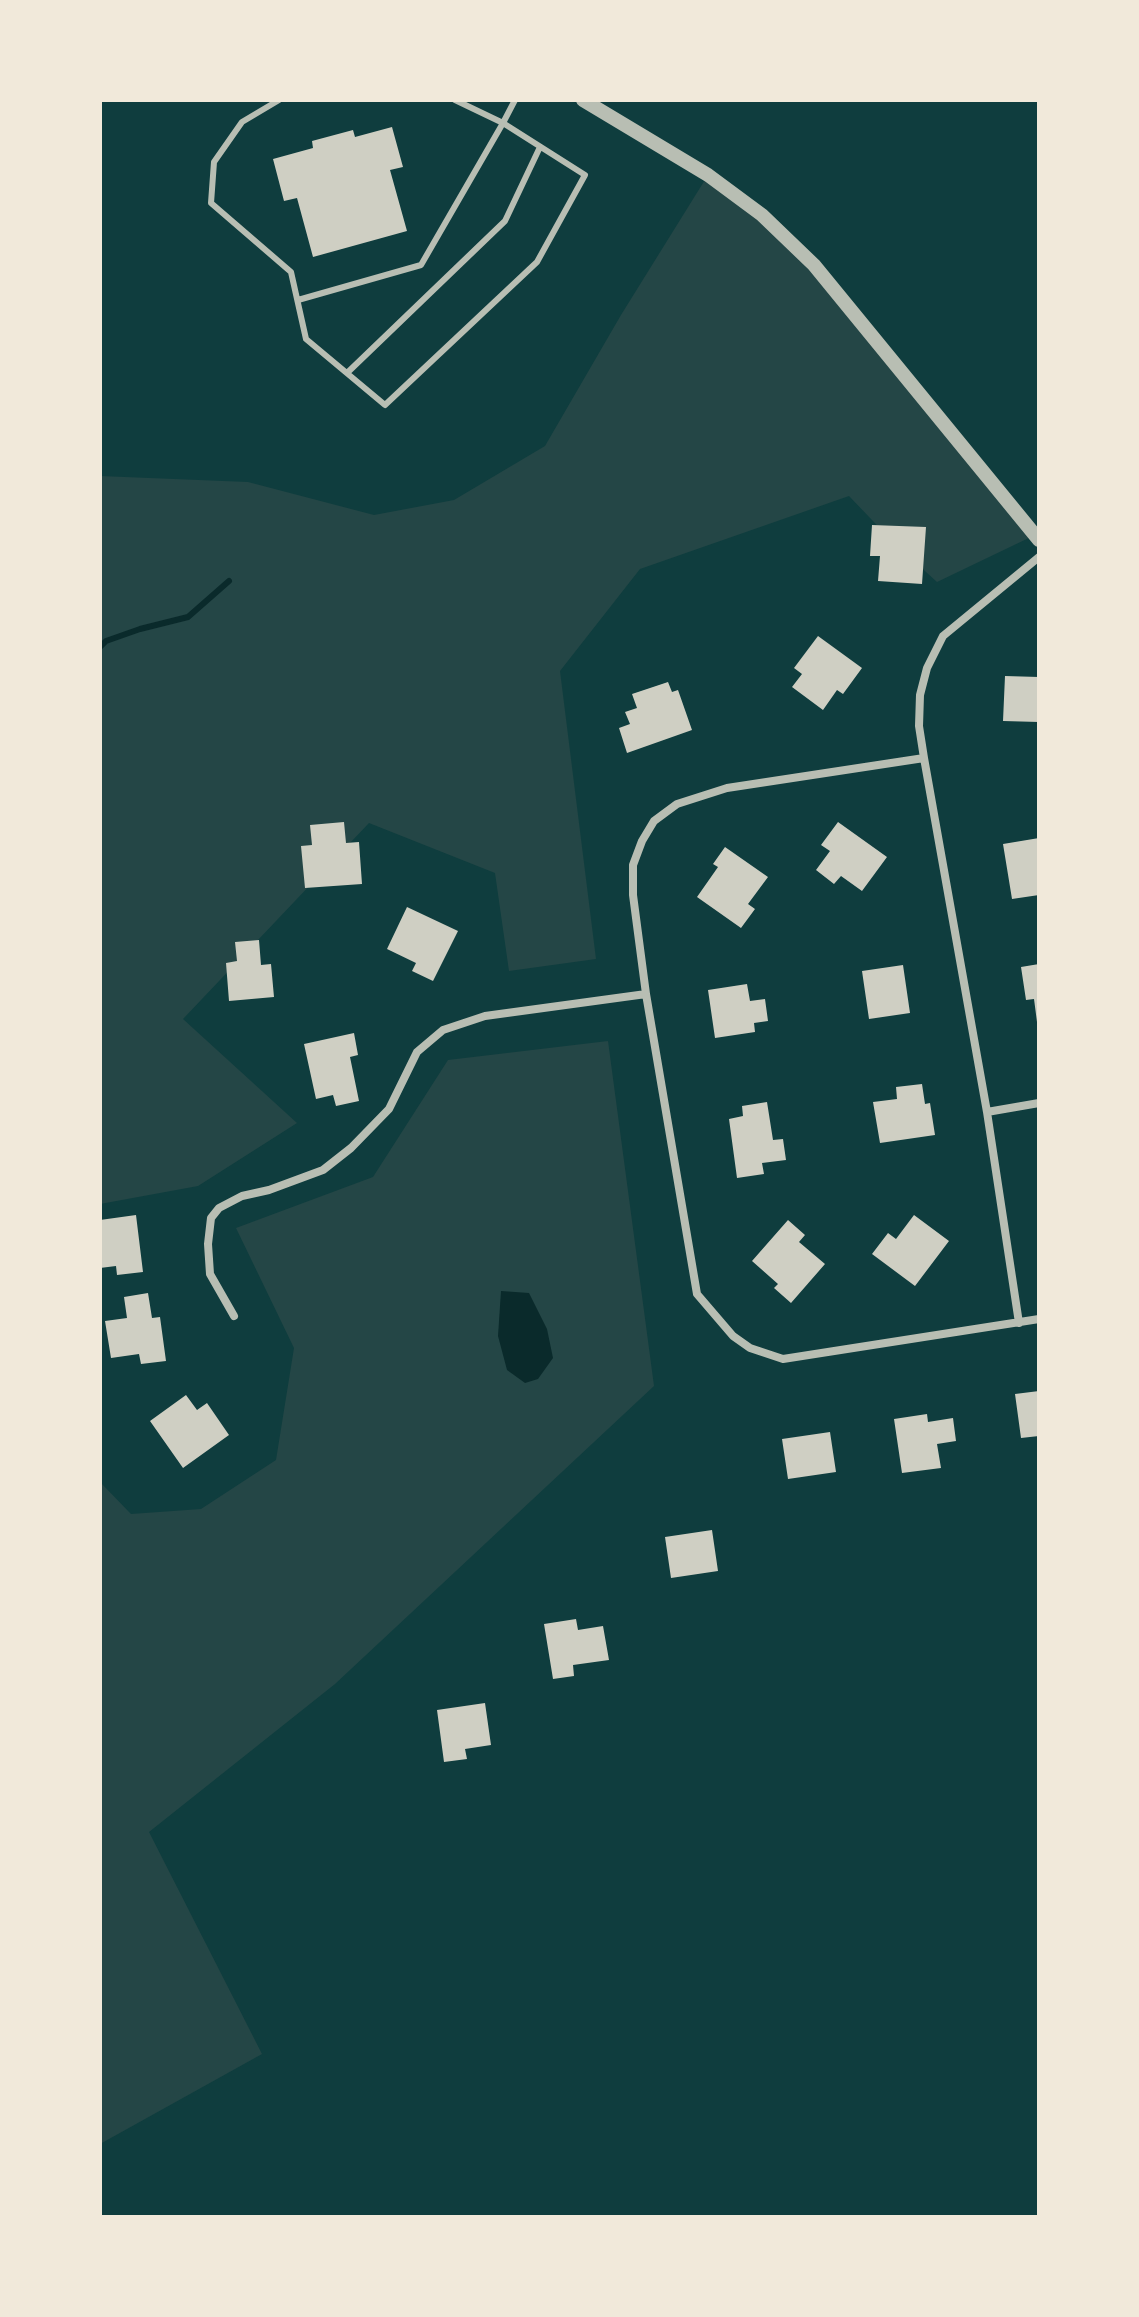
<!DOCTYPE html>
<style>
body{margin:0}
#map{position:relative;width:1139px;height:2317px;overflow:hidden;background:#0f3d3e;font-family:"PT Sans",sans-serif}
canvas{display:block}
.frame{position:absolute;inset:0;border:102px solid #f1e9da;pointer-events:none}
</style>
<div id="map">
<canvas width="1139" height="2317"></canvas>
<div class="frame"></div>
</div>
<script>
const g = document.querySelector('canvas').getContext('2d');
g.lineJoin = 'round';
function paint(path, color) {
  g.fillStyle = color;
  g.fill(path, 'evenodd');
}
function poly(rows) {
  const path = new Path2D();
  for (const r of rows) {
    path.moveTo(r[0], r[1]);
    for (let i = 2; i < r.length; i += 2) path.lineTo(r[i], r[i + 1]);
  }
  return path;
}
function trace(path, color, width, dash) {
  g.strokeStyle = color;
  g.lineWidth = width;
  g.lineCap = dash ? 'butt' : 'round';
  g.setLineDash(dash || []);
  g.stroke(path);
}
const green = poly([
 [708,175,762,215,1035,535,937,582,894,543,849,496,640,569,560,671,596,959,509,971,495,873,369,823,183,1019,297,1123,198,1186,100,1204,100,476,248,482,374,515,454,500,545,446,621,315],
 [608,1041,654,1386,335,1684,149,1832,262,2054,100,2144,100,1482,131,1514,201,1509,276,1460,294,1348,236,1228,373,1177,448,1060]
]);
const water = poly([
 [501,1291,529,1293,547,1329,553,1358,538,1379,525,1383,507,1370,498,1336]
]);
const stream = poly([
 [100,647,106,641,140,629,188,617,229,581]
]);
const building = poly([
 [392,127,403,167,390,170,407,231,313,257,297,198,284,201,273,159,313,148,312,141,353,130,355,137],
 [872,525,926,527,922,584,878,581,880,556,870,556],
 [818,636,862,668,843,694,837,690,823,710,792,687,802,674,794,668],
 [1005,676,1039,677,1039,722,1003,721],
 [668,682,672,692,678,690,692,730,627,753,619,728,630,724,625,712,637,708,632,694],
 [344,822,346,843,359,842,362,884,305,888,301,846,312,845,310,825],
 [838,822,887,857,862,891,841,876,834,884,816,870,830,851,821,845],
 [1039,838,1039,895,1012,899,1003,844],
 [725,847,768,877,748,904,755,909,741,928,697,897,718,867,713,864],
 [407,907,458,931,433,981,412,971,416,963,387,949],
 [259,940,261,965,271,964,274,997,229,1001,226,963,237,961,235,942],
 [1039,964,1039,1022,1037,1022,1034,999,1026,1000,1021,967],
 [903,965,910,1013,869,1019,862,971],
 [747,984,750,1001,765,999,768,1021,754,1023,755,1032,715,1038,708,990],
 [354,1033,358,1055,350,1057,359,1101,336,1106,333,1095,316,1099,304,1044],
 [922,1084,925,1104,930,1103,935,1135,880,1143,873,1102,897,1099,896,1087],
 [767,1102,773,1140,783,1139,786,1160,762,1163,764,1174,737,1178,729,1119,743,1116,742,1106],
 [136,1215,143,1272,117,1275,116,1266,100,1268,100,1220],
 [914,1215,949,1241,915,1286,872,1254,888,1233,896,1239],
 [788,1220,805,1235,799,1242,825,1264,791,1303,774,1288,778,1284,752,1261],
 [148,1293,152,1318,160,1317,166,1361,141,1364,139,1354,111,1358,105,1321,127,1318,124,1297],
 [1039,1391,1039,1436,1021,1438,1015,1394],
 [186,1395,197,1410,207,1403,229,1435,183,1468,150,1421],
 [927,1414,928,1422,953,1418,956,1441,937,1444,941,1468,902,1473,894,1419],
 [830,1432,836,1472,788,1479,782,1439],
 [712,1530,718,1571,671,1578,665,1537],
 [576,1619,578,1630,603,1626,609,1660,573,1665,574,1676,553,1679,544,1624],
 [485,1703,491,1745,465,1749,467,1759,444,1762,437,1710]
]);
const service = poly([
 [279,100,242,122,214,162,211,203,291,272,306,339,385,405,537,262,585,175,503,123,515,100],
 [298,300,421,265,503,123,455,100],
 [347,373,505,221,540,147]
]);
const minor = poly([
 [924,758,727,788,677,804,654,821,642,841,633,865,633,895,646,994,697,1294,733,1336,750,1348,783,1359,1039,1319],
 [987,1112,1039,1103],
 [234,1316,210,1274,208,1244,211,1218,219,1208,242,1196,269,1190,323,1170,351,1148,389,1109,417,1052,443,1030,485,1016,646,994],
 [1019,1323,987,1112,924,758,919,726,920,695,927,668,943,636,1039,557]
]);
const tertiary = poly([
 [583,100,708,175,762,215,814,265,1039,540]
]);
paint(green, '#244646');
paint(water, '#0a2a2b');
trace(stream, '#0a2a2b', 6);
paint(building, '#cfcfc3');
trace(service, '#b8beb3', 6);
trace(minor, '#b8beb3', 8);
trace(tertiary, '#b8beb3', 14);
</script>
